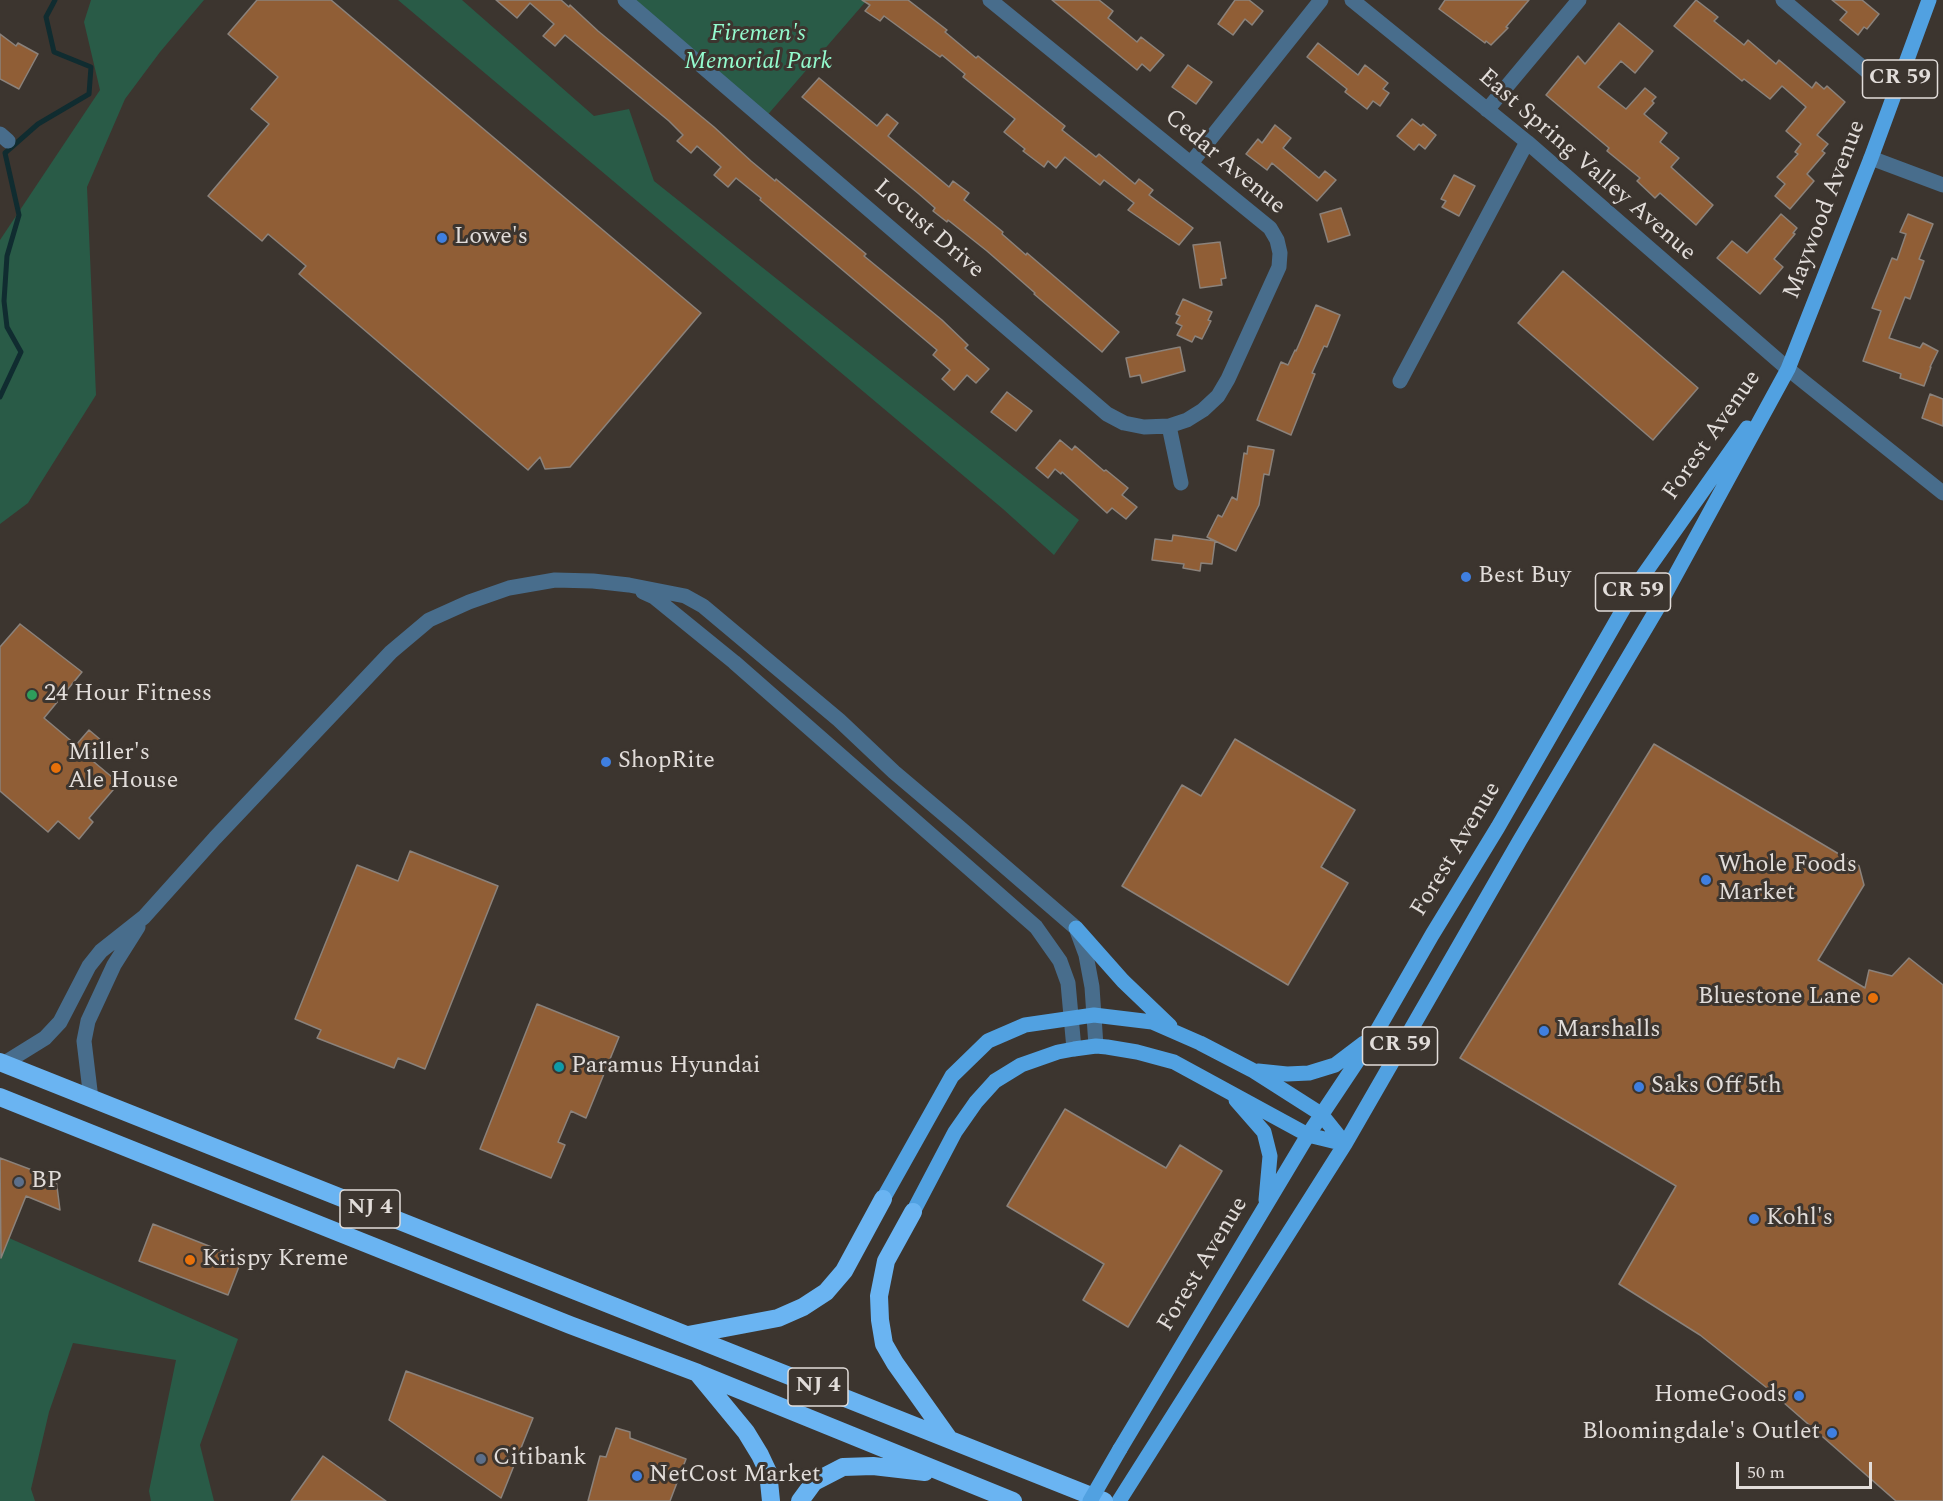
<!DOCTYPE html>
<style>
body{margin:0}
#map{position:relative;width:1943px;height:1501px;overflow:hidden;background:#3c352f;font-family:Spectral,serif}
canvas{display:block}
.scale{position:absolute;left:1736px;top:1462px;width:136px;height:27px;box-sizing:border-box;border:3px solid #e2ddda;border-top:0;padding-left:8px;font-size:18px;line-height:21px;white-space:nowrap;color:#e2ddda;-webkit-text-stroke:4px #3c352f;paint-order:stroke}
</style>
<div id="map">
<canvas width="1943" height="1501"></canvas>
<div class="scale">50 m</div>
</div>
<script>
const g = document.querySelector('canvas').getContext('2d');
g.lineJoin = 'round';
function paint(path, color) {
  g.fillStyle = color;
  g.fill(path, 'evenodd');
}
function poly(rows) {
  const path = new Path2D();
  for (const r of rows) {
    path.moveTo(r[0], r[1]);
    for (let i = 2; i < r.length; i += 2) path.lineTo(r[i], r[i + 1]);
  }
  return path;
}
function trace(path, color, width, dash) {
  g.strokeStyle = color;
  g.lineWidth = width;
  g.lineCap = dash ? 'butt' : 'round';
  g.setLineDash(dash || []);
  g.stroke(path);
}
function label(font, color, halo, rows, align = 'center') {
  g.font = font + ' Spectral,serif';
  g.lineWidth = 6;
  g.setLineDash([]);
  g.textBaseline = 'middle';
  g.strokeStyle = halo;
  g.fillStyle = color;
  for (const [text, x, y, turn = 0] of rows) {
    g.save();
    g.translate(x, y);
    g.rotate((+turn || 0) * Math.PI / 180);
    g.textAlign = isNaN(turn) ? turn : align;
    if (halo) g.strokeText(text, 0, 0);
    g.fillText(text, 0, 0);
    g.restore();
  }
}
const green = poly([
 [91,0,204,0,160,52,125,99,87,187,96,395,28,503,0,524,0,240,100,90,84,22],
 [398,0,462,0,594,116,629,109,654,181,1079,520,1054,555,1003,509],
 [625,0,867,0,764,119],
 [0,1237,9,1238,238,1339,200,1445,214,1501,151,1501,149,1491,176,1360,73,1343,49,1412,31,1489,35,1501,0,1501]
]);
const stream = poly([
 [0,397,21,352,7,327,4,301,7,256,19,215,5,153,38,124,89,94,91,67,54,52,46,17,55,0]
]);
const building = poly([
 [257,0,331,0,701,313,570,467,545,469,540,457,528,470,299,274,306,266,268,234,262,241,208,196,269,124,251,109,278,77,228,34,257,0],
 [496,0,561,0,569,7,570,5,598,31,714,127,751,161,775,181,776,179,866,254,864,256,942,320,968,345,965,348,989,369,976,383,967,375,954,390,942,379,950,370,933,355,937,350,760,200,761,198,736,178,728,187,714,175,721,167,697,146,691,153,677,141,683,135,669,121,565,35,555,46,543,36,554,24,530,3,517,18,496,0],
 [862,0,908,0,947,30,945,32,976,58,978,56,1065,126,1062,130,1096,157,1099,154,1135,184,1139,179,1153,190,1149,195,1193,228,1179,245,1128,210,1134,203,1104,180,1100,185,1065,157,1056,168,1048,161,1044,167,1023,151,1025,149,1004,132,1015,119,963,77,965,74,942,55,940,57,884,16,880,21,865,11,870,5,862,0],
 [1052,0,1099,0,1113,11,1108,18,1137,42,1141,37,1164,55,1150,71,1142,64,1137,70,1052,0],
 [1235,0,1249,0,1263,11,1252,25,1245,19,1233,35,1218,24,1235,0],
 [1445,0,1529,0,1506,27,1508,28,1491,45,1486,41,1485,43,1439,9,1445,0],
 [1696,0,1718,17,1714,21,1744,45,1748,40,1776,64,1779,60,1812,88,1816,82,1824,89,1827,86,1845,102,1817,135,1828,144,1822,151,1825,153,1807,174,1814,181,1790,209,1775,196,1785,184,1777,177,1798,154,1795,152,1801,144,1786,131,1806,107,1782,86,1770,99,1744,79,1742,81,1674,26,1696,0],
 [1832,0,1862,0,1879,14,1867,29,1864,27,1858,35,1840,20,1847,12,1832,0],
 [1619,23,1653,51,1635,73,1621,61,1598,87,1626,109,1645,88,1656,97,1652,101,1654,103,1644,114,1667,133,1660,142,1679,158,1671,167,1713,205,1696,225,1660,193,1655,198,1637,181,1640,178,1607,151,1609,148,1546,95,1578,56,1585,64,1619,23],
 [0,34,16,46,18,43,38,54,19,89,0,79,0,34],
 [1318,43,1358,75,1365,65,1388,83,1383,89,1389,93,1380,106,1373,101,1367,109,1345,92,1347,89,1307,57,1318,43],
 [1188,65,1212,82,1196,104,1172,87,1188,65],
 [819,78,877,126,887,114,898,123,888,136,949,187,953,181,969,193,964,200,1003,232,1002,234,1026,255,1027,253,1119,332,1102,352,1034,294,1035,293,987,251,948,220,947,222,933,211,935,208,919,194,802,97,819,78],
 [1412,119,1421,126,1423,124,1436,135,1425,149,1419,144,1414,150,1397,136,1412,119],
 [1275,125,1291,138,1283,148,1319,178,1325,171,1336,180,1317,201,1272,163,1267,170,1246,154,1258,139,1262,143,1275,125],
 [1454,175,1475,186,1459,216,1442,207,1446,201,1441,199,1454,175],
 [1341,208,1350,235,1328,242,1320,214,1341,208],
 [1781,214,1797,228,1793,233,1795,234,1774,259,1783,267,1760,294,1717,258,1732,241,1747,253,1781,214],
 [1908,214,1933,224,1919,259,1924,261,1910,299,1905,297,1889,338,1920,348,1923,343,1938,351,1930,367,1931,367,1924,386,1900,378,1901,374,1863,361,1881,311,1872,308,1892,258,1897,260,1906,234,1900,232,1908,214],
 [1220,242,1226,278,1221,279,1222,285,1200,288,1193,245,1220,242],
 [1563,271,1698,388,1653,440,1518,323,1563,271],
 [1183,299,1212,312,1208,320,1211,321,1202,339,1195,336,1192,342,1177,335,1182,326,1176,323,1180,316,1176,314,1183,299],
 [1316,305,1340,315,1327,347,1324,346,1312,373,1315,374,1291,435,1257,420,1281,362,1288,365,1295,350,1296,351,1316,305],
 [1180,347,1185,371,1142,383,1140,375,1130,377,1126,358,1180,347],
 [1007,392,1032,411,1016,431,991,412,1007,392],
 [1930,394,1943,399,1943,426,1922,418,1930,394],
 [1060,440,1072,450,1075,446,1104,471,1106,470,1128,488,1122,495,1137,507,1126,519,1112,508,1107,513,1062,472,1061,474,1055,469,1048,478,1036,468,1060,440],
 [1248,446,1274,450,1269,475,1264,474,1259,505,1236,551,1207,537,1218,515,1222,517,1232,497,1237,500,1244,453,1247,454,1248,446],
 [1173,535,1215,541,1212,564,1201,563,1200,571,1183,568,1184,564,1152,560,1155,539,1172,541,1173,535],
 [20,624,82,672,44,718,76,745,89,730,102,741,88,757,119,783,89,818,93,822,79,839,58,821,48,832,0,791,0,647,20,624],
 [1235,739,1355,810,1321,867,1348,883,1288,985,1122,886,1182,785,1201,796,1235,739],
 [1654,744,1859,866,1864,885,1818,960,1865,988,1869,970,1892,976,1909,958,1943,985,1943,1501,1896,1501,1767,1388,1700,1335,1619,1284,1676,1186,1460,1058,1654,744],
 [410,851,498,886,425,1069,398,1058,394,1068,317,1038,321,1030,295,1019,357,865,398,881,410,851],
 [537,1004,619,1037,586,1118,571,1111,558,1142,565,1145,551,1178,480,1149,537,1004],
 [1065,1109,1166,1168,1180,1145,1222,1171,1128,1327,1083,1300,1104,1264,1007,1206,1065,1109],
 [0,1158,56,1179,60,1210,26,1196,1,1258,0,1158],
 [153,1224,242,1259,228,1295,139,1261,153,1224],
 [406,1371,533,1418,501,1498,389,1420,406,1371],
 [616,1428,630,1432,630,1438,686,1459,670,1501,588,1501,600,1456,606,1457,616,1428],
 [323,1456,386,1501,291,1501,323,1456]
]);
const minor = poly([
 [625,0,1107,414,1124,423,1144,427,1169,426,1187,420,1203,410,1218,396,1228,379,1279,267,1280,253,1277,240,1270,228,990,0],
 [1352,0,1527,142,1788,369,1943,493],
 [1783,0,1894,94],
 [1487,110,1579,0],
 [0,134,8,141],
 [1871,158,1943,185],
 [1191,163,1321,0],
 [1400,381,1527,142],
 [1169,426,1181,483],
 [643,592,654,597,734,662,1036,927,1060,961,1068,983,1074,1049],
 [3,1064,45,1038,60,1022,89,966,101,951,144,917,215,838,391,652,429,620,469,602,509,588,555,580,593,581,629,585,685,596,703,606,839,720,894,772,959,827,1076,928,1086,955,1092,987,1096,1046],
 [91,1099,84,1041,88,1021,114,965,138,927]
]);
const major = poly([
 [1076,928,1123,981,1170,1026],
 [1258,1071,1287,1074,1309,1073,1335,1065,1364,1043],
 [1236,1100,1264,1132,1270,1156,1266,1200],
 [883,1199,952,1076,988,1041,1025,1025,1094,1015,1152,1022,1200,1043,1252,1070,1321,1114,1345,1144],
 [913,1212,955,1132,976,1102,995,1081,1021,1065,1058,1052,1074,1049,1096,1046,1107,1047,1137,1052,1174,1062,1308,1135,1345,1144],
 [1120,1449,1308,1135,1374,1036,1432,935,1498,827,1640,580,1747,428],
 [1119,1501,1345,1144,1520,840,1657,609,1788,369,1871,158,1929,0]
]);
const highway = poly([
 [0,1062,1104,1501],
 [0,1097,570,1325,698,1373,1013,1501],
 [913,1212,886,1261,879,1296,880,1320,884,1344,895,1363,949,1439],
 [688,1335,778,1318,803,1307,826,1292,844,1271,883,1199],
 [699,1375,746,1432,760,1455,768,1472,771,1501],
 [800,1501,814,1482,843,1467,873,1466,925,1472]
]);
const majorBridge = poly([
 [1090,1501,1120,1449]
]);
const markers = [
 [442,238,6,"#3f7fe0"],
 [1466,577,6,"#3f7fe0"],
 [32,695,6,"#2e9e5b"],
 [606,762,6,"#3f7fe0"],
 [56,768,6,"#e8710a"],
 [1706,880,6,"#3f7fe0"],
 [1873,998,6,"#e8710a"],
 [1544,1031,6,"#3f7fe0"],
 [559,1067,6,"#0f9aa8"],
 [1639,1087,6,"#3f7fe0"],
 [19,1182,6,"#5c6f8a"],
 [1754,1219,6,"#3f7fe0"],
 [190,1260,6,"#e8710a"],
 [1799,1396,6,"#3f7fe0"],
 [1832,1433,6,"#3f7fe0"],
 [481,1459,6,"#5c6f8a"],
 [637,1476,6,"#3f7fe0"]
];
const shields = [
 [1900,79,75],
 [1633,592,75],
 [1400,1046,75],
 [370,1209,60],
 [818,1387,60]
];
const shieldNames = [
 ["CR 59",1900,79],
 ["CR 59",1633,592],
 ["CR 59",1400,1046],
 ["NJ 4",370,1209],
 ["NJ 4",818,1387]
];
const parkNames = [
 ["Firemen's",758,35],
 ["Memorial Park",758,63]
];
const streetNames = [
 ["Cedar Avenue",1224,163,40],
 ["East Spring Valley Avenue",1586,166,41],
 ["Maywood Avenue",1826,210,-69],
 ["Locust Drive",928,230,41],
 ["Forest Avenue",1713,436,-55],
 ["Forest Avenue",1457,850,-59],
 ["Forest Avenue",1204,1265,-59]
];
const poiNames = [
 ["Lowe's",454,238],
 ["Best Buy",1478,577],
 ["24 Hour Fitness",44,695],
 ["Miller's",68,754],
 ["Ale House",68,782],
 ["ShopRite",618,762],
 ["Whole Foods",1718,866],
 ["Market",1718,894],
 ["Bluestone Lane",1861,998,"right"],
 ["Marshalls",1556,1031],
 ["Paramus Hyundai",571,1067],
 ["Saks Off 5th",1651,1087],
 ["BP",31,1182],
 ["Kohl's",1766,1219],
 ["Krispy Kreme",202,1260],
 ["HomeGoods",1787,1396,"right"],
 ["Bloomingdale's Outlet",1820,1433,"right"],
 ["Citibank",493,1459],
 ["NetCost Market",649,1476]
];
paint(green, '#295b47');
trace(stream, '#102c30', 5);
paint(building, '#905e36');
trace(building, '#8b827b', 1.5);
trace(minor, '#486d8c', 15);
trace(major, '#51a1e1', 15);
trace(highway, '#6ab4f2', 18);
trace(majorBridge, '#51a1e1', 15);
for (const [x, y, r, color] of markers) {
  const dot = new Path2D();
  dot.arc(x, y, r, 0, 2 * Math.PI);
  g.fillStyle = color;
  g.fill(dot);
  trace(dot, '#3c352f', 2);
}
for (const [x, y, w] of shields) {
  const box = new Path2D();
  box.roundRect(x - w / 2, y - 19, w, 38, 4.5);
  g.fillStyle = '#3c352f';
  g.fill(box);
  trace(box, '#e2ddda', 1.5);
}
label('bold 22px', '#e2ddda', null, shieldNames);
label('italic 24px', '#94fbce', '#3c352f', parkNames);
label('24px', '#e2ddda', '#3c352f', streetNames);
label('24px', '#e2ddda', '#3c352f', poiNames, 'left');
</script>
